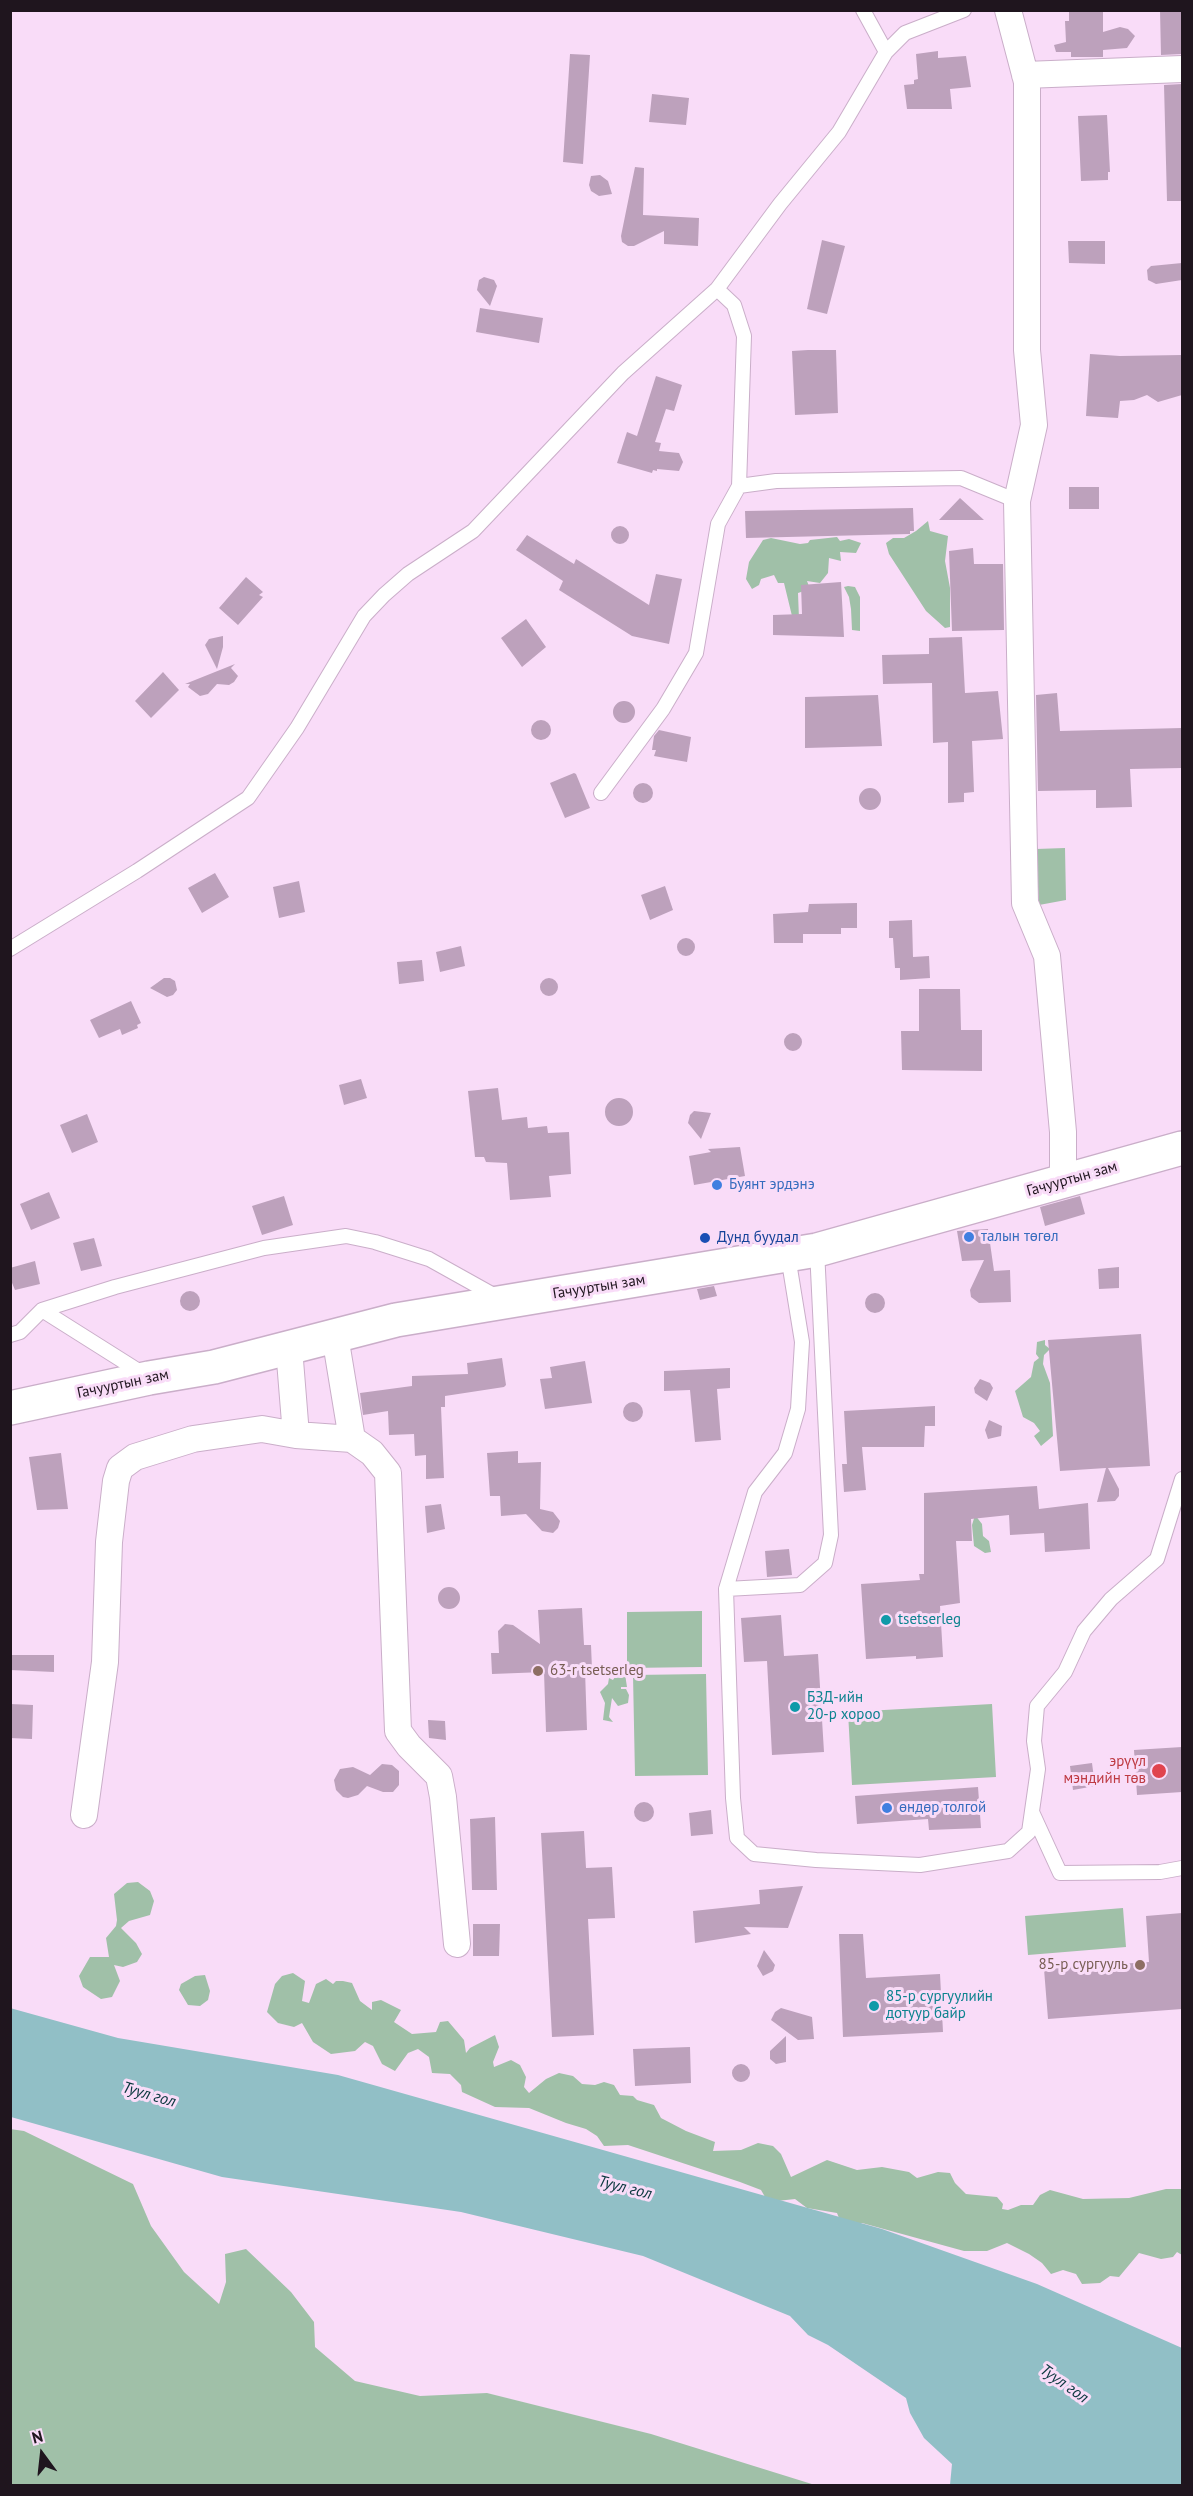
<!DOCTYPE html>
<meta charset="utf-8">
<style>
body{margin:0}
#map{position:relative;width:1193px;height:2496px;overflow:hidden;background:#f9dcf8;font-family:"PT Sans",sans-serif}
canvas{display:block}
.frame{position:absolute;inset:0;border:12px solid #1f151e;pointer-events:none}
.north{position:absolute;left:12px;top:2424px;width:60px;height:60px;-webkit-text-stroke:4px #f9dcf8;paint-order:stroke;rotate:345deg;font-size:16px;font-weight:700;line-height:24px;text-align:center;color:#1f151e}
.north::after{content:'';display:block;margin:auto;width:21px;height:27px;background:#1f151e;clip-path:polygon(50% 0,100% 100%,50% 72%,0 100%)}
</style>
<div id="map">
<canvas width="1193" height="2496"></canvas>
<div class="frame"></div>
<div class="north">N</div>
</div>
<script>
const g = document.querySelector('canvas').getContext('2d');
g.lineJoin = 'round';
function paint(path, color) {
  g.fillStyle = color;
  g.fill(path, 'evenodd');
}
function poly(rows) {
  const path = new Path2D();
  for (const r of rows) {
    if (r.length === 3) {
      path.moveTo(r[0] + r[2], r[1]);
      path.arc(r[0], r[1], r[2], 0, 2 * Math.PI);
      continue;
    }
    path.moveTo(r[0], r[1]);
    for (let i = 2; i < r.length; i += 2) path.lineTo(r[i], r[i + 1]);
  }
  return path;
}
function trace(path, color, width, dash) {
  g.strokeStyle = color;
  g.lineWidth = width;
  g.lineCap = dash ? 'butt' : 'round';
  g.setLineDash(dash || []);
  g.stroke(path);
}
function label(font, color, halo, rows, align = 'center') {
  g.font = font + ' "PT Sans",sans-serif';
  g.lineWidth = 6;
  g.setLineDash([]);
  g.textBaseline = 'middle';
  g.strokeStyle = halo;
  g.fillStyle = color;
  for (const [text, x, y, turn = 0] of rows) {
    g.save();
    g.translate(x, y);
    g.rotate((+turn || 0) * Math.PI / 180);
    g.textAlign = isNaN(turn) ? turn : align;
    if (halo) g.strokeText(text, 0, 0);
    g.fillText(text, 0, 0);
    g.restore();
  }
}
const green = poly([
 [928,521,930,531,948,536,945,561,950,588,950,627,945,628,926,611,889,554,886,543,893,538,904,538,916,531],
 [837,537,840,541,849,539,861,543,856,553,840,552,841,561,829,558,828,573,820,583,807,581,810,589,798,593,799,619,792,616,784,583,778,583,774,575,761,579,759,585,752,589,746,579,749,562,763,540,771,538,800,544,808,543,810,540],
 [848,586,855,587,860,597,860,631,852,630,851,609,849,597,844,587],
 [1065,848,1066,900,1039,905,1036,849],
 [1045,1340,1045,1345,1050,1349,1044,1355,1043,1364,1050,1383,1053,1436,1041,1446,1034,1436,1040,1431,1034,1423,1023,1417,1015,1391,1031,1377,1034,1362,1039,1358,1036,1354,1037,1342],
 [975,1515,982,1524,983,1536,989,1541,991,1552,985,1553,974,1546,972,1525],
 [702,1611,702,1667,627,1668,627,1612],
 [625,1674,627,1687,621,1687,621,1689,626,1689,629,1695,628,1703,618,1706,612,1698,609,1717,613,1722,603,1720,605,1703,600,1692,608,1684,609,1678,613,1680,616,1675],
 [706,1674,708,1775,635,1776,633,1675],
 [992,1704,996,1777,852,1785,848,1712],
 [138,1882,150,1891,154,1901,150,1915,129,1921,121,1928,136,1943,142,1954,137,1962,123,1967,114,1965,120,1981,112,1997,101,1999,83,1987,79,1976,90,1957,109,1957,106,1938,116,1926,117,1920,114,1894,127,1883],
 [1123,1908,1126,1947,1028,1955,1025,1916],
 [293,1973,305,1981,302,2001,309,2003,316,1984,326,1979,333,1984,336,1981,343,1981,352,1983,360,2001,372,2010,372,2002,381,2000,401,2010,394,2022,412,2034,436,2032,440,2022,448,2021,464,2040,466,2053,470,2048,495,2035,499,2047,493,2062,494,2067,511,2060,520,2065,526,2077,524,2087,529,2093,546,2079,559,2073,573,2076,582,2084,595,2085,604,2082,614,2085,620,2095,633,2096,637,2100,654,2105,661,2118,686,2131,715,2142,713,2151,741,2150,758,2143,773,2146,781,2154,791,2177,827,2160,857,2170,882,2167,909,2172,917,2178,938,2172,950,2173,955,2183,966,2194,997,2197,1003,2204,1002,2209,1008,2210,1021,2205,1033,2205,1040,2195,1050,2190,1083,2199,1129,2198,1166,2189,1182,2189,1182,2255,1177,2252,1173,2257,1161,2259,1139,2253,1119,2277,1110,2276,1100,2283,1082,2284,1076,2274,1063,2270,1051,2274,1042,2263,1029,2254,1007,2243,987,2251,964,2251,862,2223,854,2225,841,2223,837,2213,807,2208,795,2199,768,2202,761,2190,740,2182,628,2145,604,2146,597,2136,586,2129,566,2123,529,2108,495,2107,462,2092,461,2085,450,2074,432,2073,429,2057,418,2049,408,2053,395,2071,382,2064,373,2046,365,2042,355,2051,331,2054,313,2042,302,2023,294,2027,278,2023,267,2012,275,1984,282,1976],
 [205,1975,210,1991,208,2000,200,2006,188,2005,179,1990,181,1984,195,1976],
 [10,2129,24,2131,133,2184,151,2226,184,2272,219,2304,226,2282,225,2254,246,2249,291,2292,314,2322,315,2347,355,2381,420,2396,487,2393,651,2434,815,2485,11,2485]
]);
const water = poly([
 [10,2008,118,2038,338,2075,882,2229,1037,2284,1182,2348,1182,2485,950,2485,952,2464,924,2438,910,2413,906,2398,828,2345,808,2335,790,2316,643,2256,461,2212,222,2177,11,2117]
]);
const building = poly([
 [1069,10,1103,10,1103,32,1120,27,1128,29,1135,36,1127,48,1103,50,1103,57,1071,57,1071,52,1056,52,1054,45,1066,42,1065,21,1069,21],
 [1160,10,1182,10,1182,54,1161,55],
 [938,51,938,58,966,56,971,87,950,89,952,109,907,109,904,85,914,84,914,80,918,79,916,54],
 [570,54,590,55,583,164,563,162],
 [1182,84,1182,201,1167,201,1164,85],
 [652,94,689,98,686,125,649,122],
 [1107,115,1110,172,1108,172,1108,180,1081,181,1078,116],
 [635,167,644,168,643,215,699,218,698,246,664,244,664,231,634,246,628,246,622,242,621,236],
 [600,175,608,181,612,194,599,196,591,191,589,185,591,176],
 [822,240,845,246,827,314,807,309],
 [1068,241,1105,241,1105,264,1069,263],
 [1182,263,1182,280,1156,284,1148,280,1147,270,1151,266],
 [484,277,494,280,497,286,490,306,477,290,479,280],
 [480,308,543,318,539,343,476,332],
 [808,350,836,350,838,413,795,415,792,351],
 [1090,354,1120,356,1182,355,1182,395,1158,402,1147,395,1134,400,1120,401,1118,418,1086,416],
 [656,376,682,385,674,411,666,409,655,442,661,443,659,451,679,453,683,462,679,471,657,469,657,471,653,470,652,473,617,463,627,432,637,436],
 [1069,487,1099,487,1099,509,1069,509],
 [960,498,984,520,939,520],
 [913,508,914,531,910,531,910,534,746,538,745,511],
 [620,535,9],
 [527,535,574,564,576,559,649,605,656,574,682,579,669,644,632,636,559,590,563,581,516,550],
 [973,548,974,564,1003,564,1004,630,952,631,949,551],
 [246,577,263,592,259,595,263,597,238,625,219,608],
 [841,582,844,637,773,635,773,615,802,614,801,585],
 [526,619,546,647,522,667,501,638],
 [223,636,223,647,217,669,205,645,209,639],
 [962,637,965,693,998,691,1003,739,972,741,974,792,964,793,964,802,948,803,948,742,933,743,932,683,883,684,882,655,929,654,929,638],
 [235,664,231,668,238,676,234,682,229,685,217,684,208,694,200,696,188,687,190,684,185,684],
 [163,672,179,690,151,718,135,701],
 [1057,693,1060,731,1182,728,1182,768,1130,769,1132,807,1096,808,1096,790,1038,791,1036,695],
 [878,695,882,746,805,748,805,697],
 [624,712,11],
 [541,730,10],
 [659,730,691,737,687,762,654,756,656,750,652,750,654,736],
 [574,773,576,774,590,808,565,818,550,783],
 [643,793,10],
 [870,799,11],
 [215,873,229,897,202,913,188,888],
 [299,881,305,912,279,918,273,887],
 [665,886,673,910,650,920,641,895],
 [857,903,857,928,841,928,841,934,803,934,803,943,774,943,773,914,808,912,809,904],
 [912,920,913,957,929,956,930,978,900,980,900,968,895,968,893,938,889,938,889,921],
 [686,947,9],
 [461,946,465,966,440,972,436,952],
 [422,960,424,981,399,984,397,962],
 [549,987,9],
 [164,978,170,978,175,981,177,990,173,995,167,997,150,988],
 [919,989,960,989,961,1030,982,1030,982,1071,902,1070,901,1031,919,1031],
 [131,1001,141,1023,137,1025,138,1028,122,1035,120,1029,99,1038,90,1020],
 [793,1042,9],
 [361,1079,367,1098,344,1105,339,1085],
 [498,1088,502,1120,527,1117,528,1128,547,1126,548,1133,569,1132,571,1174,549,1176,551,1197,510,1200,507,1163,486,1162,484,1157,475,1157,468,1091],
 [619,1112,14],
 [694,1111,711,1113,701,1139,688,1123,690,1115],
 [87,1114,98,1142,72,1153,60,1125],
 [740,1147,745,1176,694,1185,689,1156,711,1152,708,1149],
 [49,1192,60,1218,31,1230,20,1204],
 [284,1196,293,1225,262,1235,252,1206],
 [1080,1196,1085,1214,1045,1226,1040,1207],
 [988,1229,994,1271,1010,1270,1011,1302,979,1303,971,1297,970,1290,984,1260,962,1261,957,1231],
 [94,1238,102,1266,81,1271,73,1243],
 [35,1261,40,1284,15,1290,10,1278,10,1268],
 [1119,1267,1119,1288,1099,1289,1098,1269],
 [714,1286,717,1296,700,1300,697,1289],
 [190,1301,10],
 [875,1303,10],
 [1141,1334,1150,1466,1108,1468,1119,1489,1119,1496,1115,1501,1097,1502,1106,1468,1060,1471,1048,1340],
 [502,1358,506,1385,504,1387,445,1396,445,1407,441,1407,444,1478,426,1479,426,1455,415,1456,414,1434,389,1435,388,1411,363,1415,360,1393,412,1386,412,1376,468,1374,467,1363],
 [585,1361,592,1403,545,1409,540,1379,552,1378,550,1367],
 [730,1368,730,1388,717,1389,721,1440,695,1442,690,1390,664,1391,664,1371],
 [980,1379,990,1383,993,1388,987,1401,975,1393,974,1388],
 [633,1412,10],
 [935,1406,935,1426,925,1426,924,1447,862,1447,866,1490,844,1492,842,1464,847,1464,844,1411],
 [989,1420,1002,1426,1001,1436,988,1439,985,1430],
 [518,1451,518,1463,541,1462,540,1509,553,1512,560,1521,558,1528,553,1533,542,1531,526,1514,501,1516,500,1496,490,1496,487,1453],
 [61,1453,68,1509,37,1510,29,1457],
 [1037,1486,1039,1509,1088,1503,1090,1549,1045,1552,1044,1533,1010,1535,1009,1515,971,1519,972,1541,956,1541,960,1603,940,1606,943,1657,916,1659,916,1656,866,1659,861,1584,920,1580,919,1574,924,1574,924,1493],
 [441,1504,445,1529,427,1533,425,1506],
 [789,1549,792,1575,767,1577,765,1551],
 [449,1598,11],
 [582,1608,584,1645,591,1645,592,1669,585,1670,587,1730,546,1732,544,1672,492,1674,491,1653,499,1653,498,1631,505,1624,513,1625,540,1644,538,1610],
 [781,1615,784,1656,818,1654,824,1752,772,1755,767,1661,744,1662,741,1618],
 [10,1655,54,1655,54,1672,10,1670],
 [10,1704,33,1705,32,1739,10,1738],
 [428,1720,445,1721,446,1740,429,1738],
 [1182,1747,1182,1792,1137,1795,1134,1750],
 [1092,1763,1095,1786,1073,1790,1070,1766],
 [382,1764,392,1765,399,1771,399,1785,393,1792,383,1792,367,1786,358,1795,348,1798,343,1797,336,1790,334,1780,340,1769,353,1767,370,1775],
 [978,1787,981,1828,929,1830,928,1819,857,1824,855,1796],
 [644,1812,10],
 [711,1810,713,1834,691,1836,689,1813],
 [495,1817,497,1890,472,1890,470,1819],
 [584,1831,586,1868,612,1867,615,1918,588,1919,594,2035,552,2037,541,1833],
 [803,1886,788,1928,744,1927,751,1934,695,1943,693,1911,760,1904,759,1890],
 [1182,1913,1182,2009,1048,2019,1044,1969,1149,1962,1146,1916],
 [473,1924,500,1924,499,1956,473,1956],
 [839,1934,863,1934,866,1978,940,1974,943,2032,843,2037],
 [764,1950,775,1965,773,1971,763,1976,757,1966],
 [781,2008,812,2017,814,2039,798,2040,771,2020,775,2012],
 [786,2036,786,2062,776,2064,770,2059,770,2051],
 [690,2047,691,2083,635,2086,633,2049],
 [741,2073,9]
]);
const service = poly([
 [863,10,886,52],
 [717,289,734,305,744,336,739,486],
 [601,793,663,709,696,653,718,524,739,486,776,481,961,478,1017,501],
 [10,949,137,871,248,798,297,728,364,616,384,595,408,574,473,531,623,373,717,289,780,204,839,132,886,52,905,33,964,10],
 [788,1256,802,1342,798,1409,785,1453,755,1492,726,1589,733,1798,737,1838,754,1854,816,1860,920,1865,1008,1851,1029,1832,1038,1769,1034,1741,1037,1706,1065,1672,1084,1631,1111,1599,1157,1559,1182,1479],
 [10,1335,20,1332,42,1310],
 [145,1375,42,1310,115,1287,264,1248,346,1236,375,1242,429,1259,499,1298],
 [726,1589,800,1585,825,1563,831,1535,817,1250],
 [1032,1812,1060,1873,1160,1872,1182,1868]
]);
const minor = poly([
 [1008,10,1027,82,1027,350,1034,425,1017,501,1025,903,1047,956,1063,1132,1063,1182],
 [1025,75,1182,69],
 [335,1336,352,1439],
 [296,1435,352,1439,372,1453,388,1473,398,1731,409,1746,439,1776,443,1797,457,1944],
 [84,1815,105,1662,109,1542,116,1481,120,1468,135,1457,193,1439,262,1429,296,1435,289,1348]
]);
const secondary = poly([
 [10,1408,149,1378,214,1367,396,1320,817,1250,1182,1148]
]);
const markers = [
 [717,1185,6,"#3f7fe0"],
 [969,1237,6,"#3f7fe0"],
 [705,1238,6,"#1a4fb4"],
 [886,1620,6,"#0f9aa8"],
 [538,1671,6,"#8d6e63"],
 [795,1707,6,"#0f9aa8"],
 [1159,1771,8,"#e0444e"],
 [887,1808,6,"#3f7fe0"],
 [1140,1965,6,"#8d6e63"],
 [874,2006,6,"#0f9aa8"]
];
const streetNames = [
 ["Гачууртын зам",1072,1179,-16],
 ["Гачууртын зам",599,1287,-9],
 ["Гачууртын зам",123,1384,-12]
];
const shopNames = [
 ["Буянт эрдэнэ",729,1185],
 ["талын төгөл",981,1237],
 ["өндөр толгой",899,1808]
];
const transitNames = [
 ["Дунд буудал",717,1238]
];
const cultureNames = [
 ["tsetserleg",898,1620],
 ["БЗД-ийн",807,1698],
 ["20-р хороо",807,1715],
 ["85-р сургуулийн",886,1997],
 ["дотуур байр",886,2014]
];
const educationNames = [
 ["63-r tsetserleg",550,1671],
 ["85-р сургууль",1128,1965,"right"]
];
const healthNames = [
 ["эрүүл",1146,1762],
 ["мэндийн төв",1146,1779]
];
const waterNames = [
 ["Туул гол",149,2095,16],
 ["Туул гол",625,2188,14],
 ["Туул гол",1064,2384,35]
];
paint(green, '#a0c0a8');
paint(water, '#91bfc6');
paint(building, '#bda1bc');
trace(service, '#caaec9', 16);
trace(minor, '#caaec9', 28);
trace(secondary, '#caaec9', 36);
trace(service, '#fff', 14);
trace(minor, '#fff', 26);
trace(secondary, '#fff', 33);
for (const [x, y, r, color] of markers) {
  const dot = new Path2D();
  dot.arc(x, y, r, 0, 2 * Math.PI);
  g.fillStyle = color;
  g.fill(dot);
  trace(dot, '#f9dcf8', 2);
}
label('15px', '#1f151e', '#f9dcf8', streetNames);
label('15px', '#366cbe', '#f9dcf8', shopNames, 'left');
label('15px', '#164399', '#f9dcf8', transitNames, 'left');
label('15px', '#0d838f', '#f9dcf8', cultureNames, 'left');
label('15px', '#785e54', '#f9dcf8', educationNames, 'left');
label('15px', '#be3a42', '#f9dcf8', healthNames, 'right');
label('italic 16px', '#0a373e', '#f9dcf8', waterNames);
</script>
